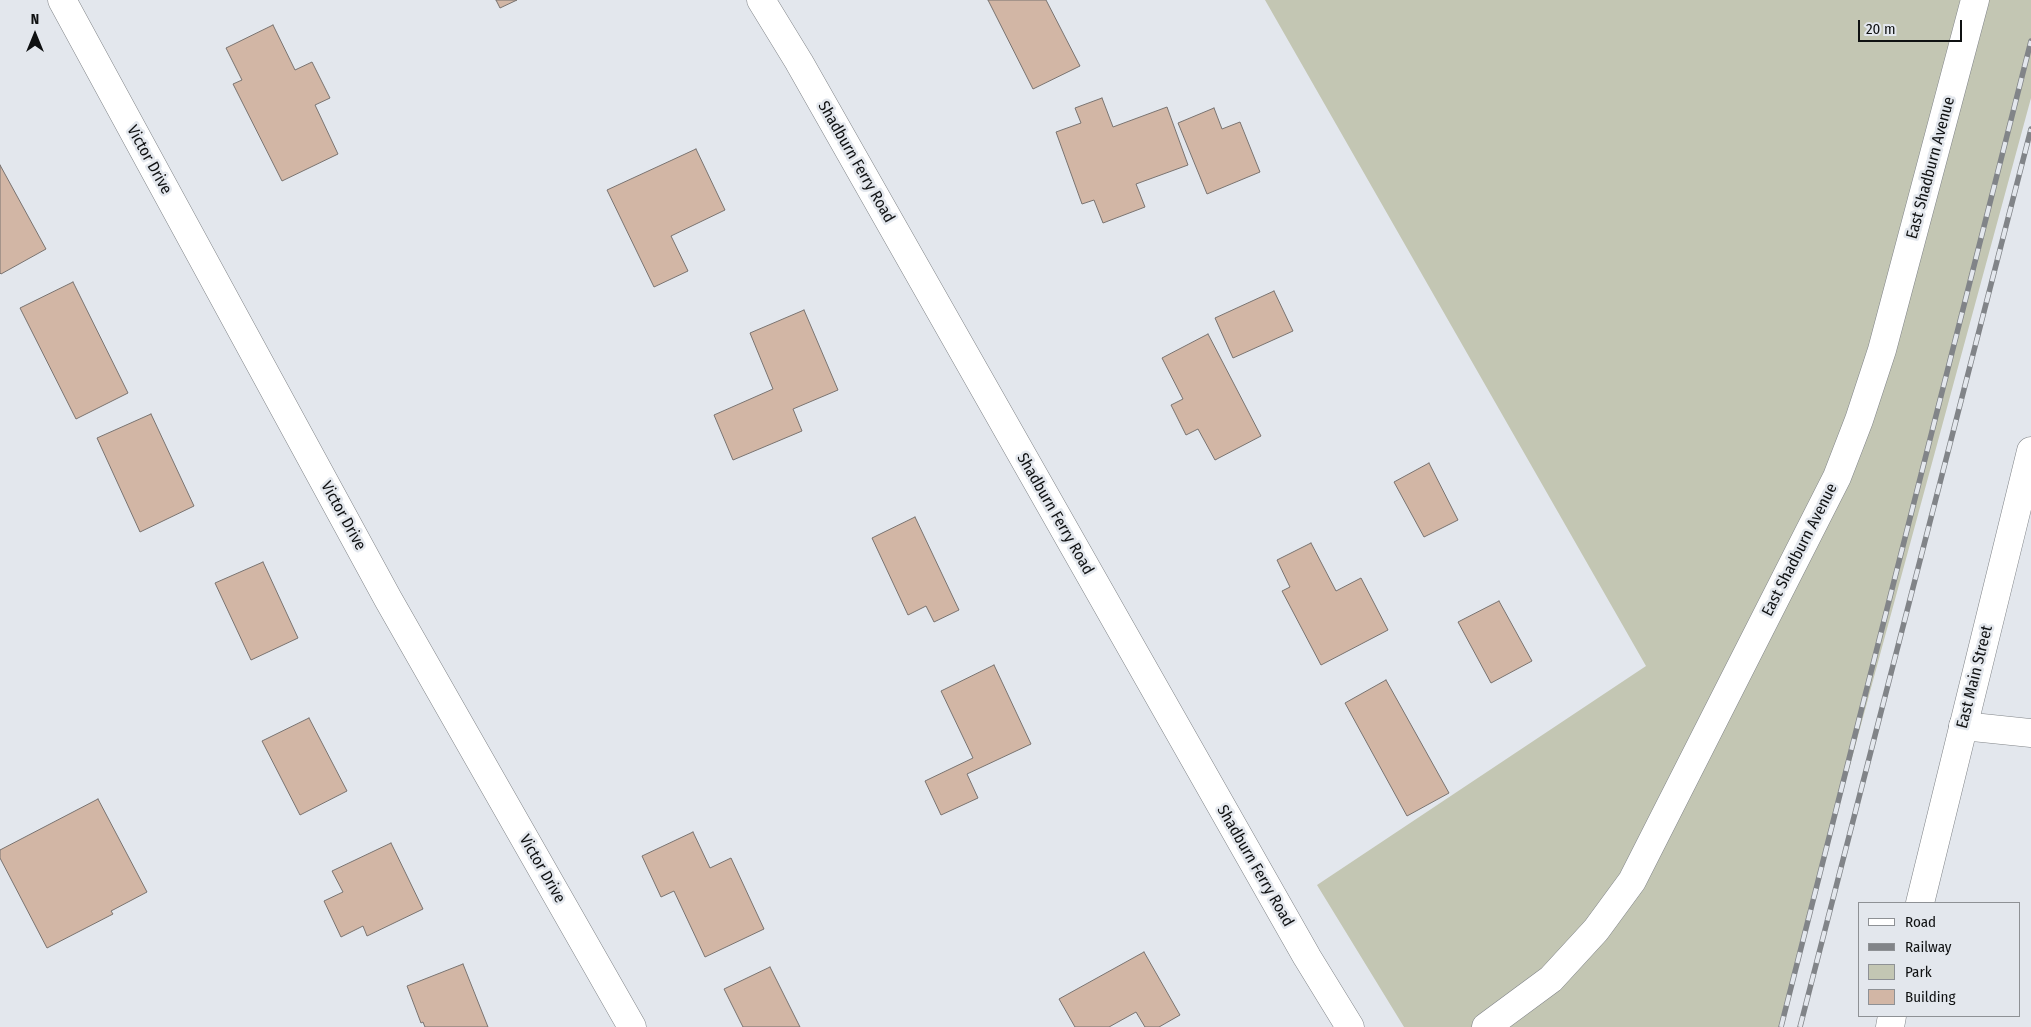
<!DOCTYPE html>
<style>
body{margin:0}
#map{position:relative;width:2031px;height:1027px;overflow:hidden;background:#e3e7ed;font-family:"Fira Sans Condensed",sans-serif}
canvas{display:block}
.legend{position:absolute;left:1858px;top:902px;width:162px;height:115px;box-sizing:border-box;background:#e3e7ed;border:1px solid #8e9195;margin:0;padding:6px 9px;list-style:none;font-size:15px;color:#0f1112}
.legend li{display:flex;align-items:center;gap:10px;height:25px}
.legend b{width:25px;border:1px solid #8e9195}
.north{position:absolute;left:10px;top:10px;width:50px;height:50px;-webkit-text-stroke:4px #e3e7ed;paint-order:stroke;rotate:0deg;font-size:14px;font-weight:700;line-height:20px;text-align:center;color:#0f1112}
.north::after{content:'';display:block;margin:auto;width:18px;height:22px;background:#0f1112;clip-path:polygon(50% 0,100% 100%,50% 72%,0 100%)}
.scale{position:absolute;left:1858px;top:20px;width:104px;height:22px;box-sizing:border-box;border:2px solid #0f1112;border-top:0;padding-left:6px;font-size:15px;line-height:18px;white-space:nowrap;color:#0f1112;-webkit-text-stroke:4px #e3e7ed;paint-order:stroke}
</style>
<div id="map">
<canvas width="2031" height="1027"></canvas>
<ul class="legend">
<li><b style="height:6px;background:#fff"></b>Road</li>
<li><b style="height:6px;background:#818488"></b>Railway</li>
<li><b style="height:14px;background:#c3c6b3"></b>Park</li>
<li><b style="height:14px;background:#d2b6a5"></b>Building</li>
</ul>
<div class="north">N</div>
<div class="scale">20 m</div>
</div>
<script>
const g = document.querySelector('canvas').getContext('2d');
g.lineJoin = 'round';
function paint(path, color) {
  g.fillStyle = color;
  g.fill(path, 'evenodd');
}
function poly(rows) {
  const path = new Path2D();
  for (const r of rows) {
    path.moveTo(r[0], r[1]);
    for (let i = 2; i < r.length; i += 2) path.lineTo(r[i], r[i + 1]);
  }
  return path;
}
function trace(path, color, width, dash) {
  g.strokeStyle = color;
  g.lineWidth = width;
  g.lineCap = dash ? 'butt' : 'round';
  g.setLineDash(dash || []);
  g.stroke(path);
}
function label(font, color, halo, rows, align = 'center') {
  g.font = font + ' "Fira Sans Condensed",sans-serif';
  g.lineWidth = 5;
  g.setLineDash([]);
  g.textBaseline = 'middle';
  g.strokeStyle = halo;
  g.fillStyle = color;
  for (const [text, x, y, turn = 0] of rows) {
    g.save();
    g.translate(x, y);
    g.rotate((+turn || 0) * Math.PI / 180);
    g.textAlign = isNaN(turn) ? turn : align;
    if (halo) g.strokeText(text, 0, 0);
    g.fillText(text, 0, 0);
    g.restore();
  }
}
const green = poly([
 [1265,0,2031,0,2031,98,1779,1027,1404,1027,1317,885,1646,666]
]);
const building = poly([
 [496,0,517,0,500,8,496,0],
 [988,0,1046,0,1080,66,1033,89,988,0],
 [273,25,295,70,312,62,330,98,315,105,338,154,282,181,233,84,242,80,226,48,273,25],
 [1102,98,1113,127,1167,107,1188,165,1136,184,1145,207,1103,223,1094,200,1082,204,1056,132,1081,123,1075,108,1102,98],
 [1214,108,1222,129,1240,122,1260,172,1207,194,1178,123,1214,108],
 [696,149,725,210,671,236,688,271,654,287,607,190,696,149],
 [0,165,46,249,1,274,0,273,0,165],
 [73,282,128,393,76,419,20,308,73,282],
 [1274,291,1293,331,1233,358,1215,318,1274,291],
 [804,310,838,390,793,409,802,431,733,460,714,415,773,389,750,333,804,310],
 [1208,334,1261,436,1215,460,1198,429,1186,435,1171,405,1183,399,1162,358,1208,334],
 [151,414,194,506,140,532,97,438,151,414],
 [1429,463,1458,520,1424,537,1394,482,1429,463],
 [915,517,959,610,934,622,926,606,908,615,872,538,915,517],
 [1311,543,1336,591,1361,578,1388,630,1321,665,1282,591,1290,587,1277,560,1311,543],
 [263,562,298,638,251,660,215,583,263,562],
 [1499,601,1532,661,1491,683,1458,622,1499,601],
 [994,665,1031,744,967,774,978,798,941,815,925,781,973,758,941,691,994,665],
 [1386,680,1449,793,1407,816,1345,703,1386,680],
 [309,718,347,791,300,815,262,741,309,718],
 [98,799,147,892,111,911,113,914,47,948,0,858,0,850,98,799],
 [693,832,710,868,731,858,764,929,705,957,674,891,661,897,642,856,693,832],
 [391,843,423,909,367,936,363,926,341,937,324,901,343,892,332,871,391,843],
 [1144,952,1180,1015,1159,1027,1145,1027,1136,1012,1109,1027,1075,1027,1059,999,1144,952],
 [463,964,488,1027,425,1027,423,1022,421,1023,407,986,463,964],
 [770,967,800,1027,743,1027,724,989,770,967]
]);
const minor = poly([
 [62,0,388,599,632,1027],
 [1963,726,2031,733],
 [1486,1027,1551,979,1596,930,1632,881,1837,477,1859,420,1882,350,1975,0]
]);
const tertiary = poly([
 [761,0,799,62,1307,957,1350,1027],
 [1920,903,2031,451],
 [1890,1027,1892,1016]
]);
const rail = poly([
 [1781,1027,2031,41],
 [1800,1027,2031,129]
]);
const streetNames = [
 ["Victor Drive",149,160,61],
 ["Shadburn Ferry Road",856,162,60],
 ["East Shadburn Avenue",1931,168,-75],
 ["Shadburn Ferry Road",1055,514,60],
 ["Victor Drive",343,516,61],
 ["East Shadburn Avenue",1800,550,-63],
 ["East Main Street",1975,677,-76],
 ["Shadburn Ferry Road",1255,866,60],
 ["Victor Drive",542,869,60]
];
paint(green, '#c3c6b3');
paint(building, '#d2b6a5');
trace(building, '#797370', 1);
trace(minor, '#808488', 29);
trace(tertiary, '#808488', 29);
trace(minor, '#fff', 28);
trace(tertiary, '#fff', 28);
trace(rail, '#818488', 5.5);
trace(rail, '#e3e7ed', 4, [11]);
label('16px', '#0f1112', '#e3e7ed', streetNames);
</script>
